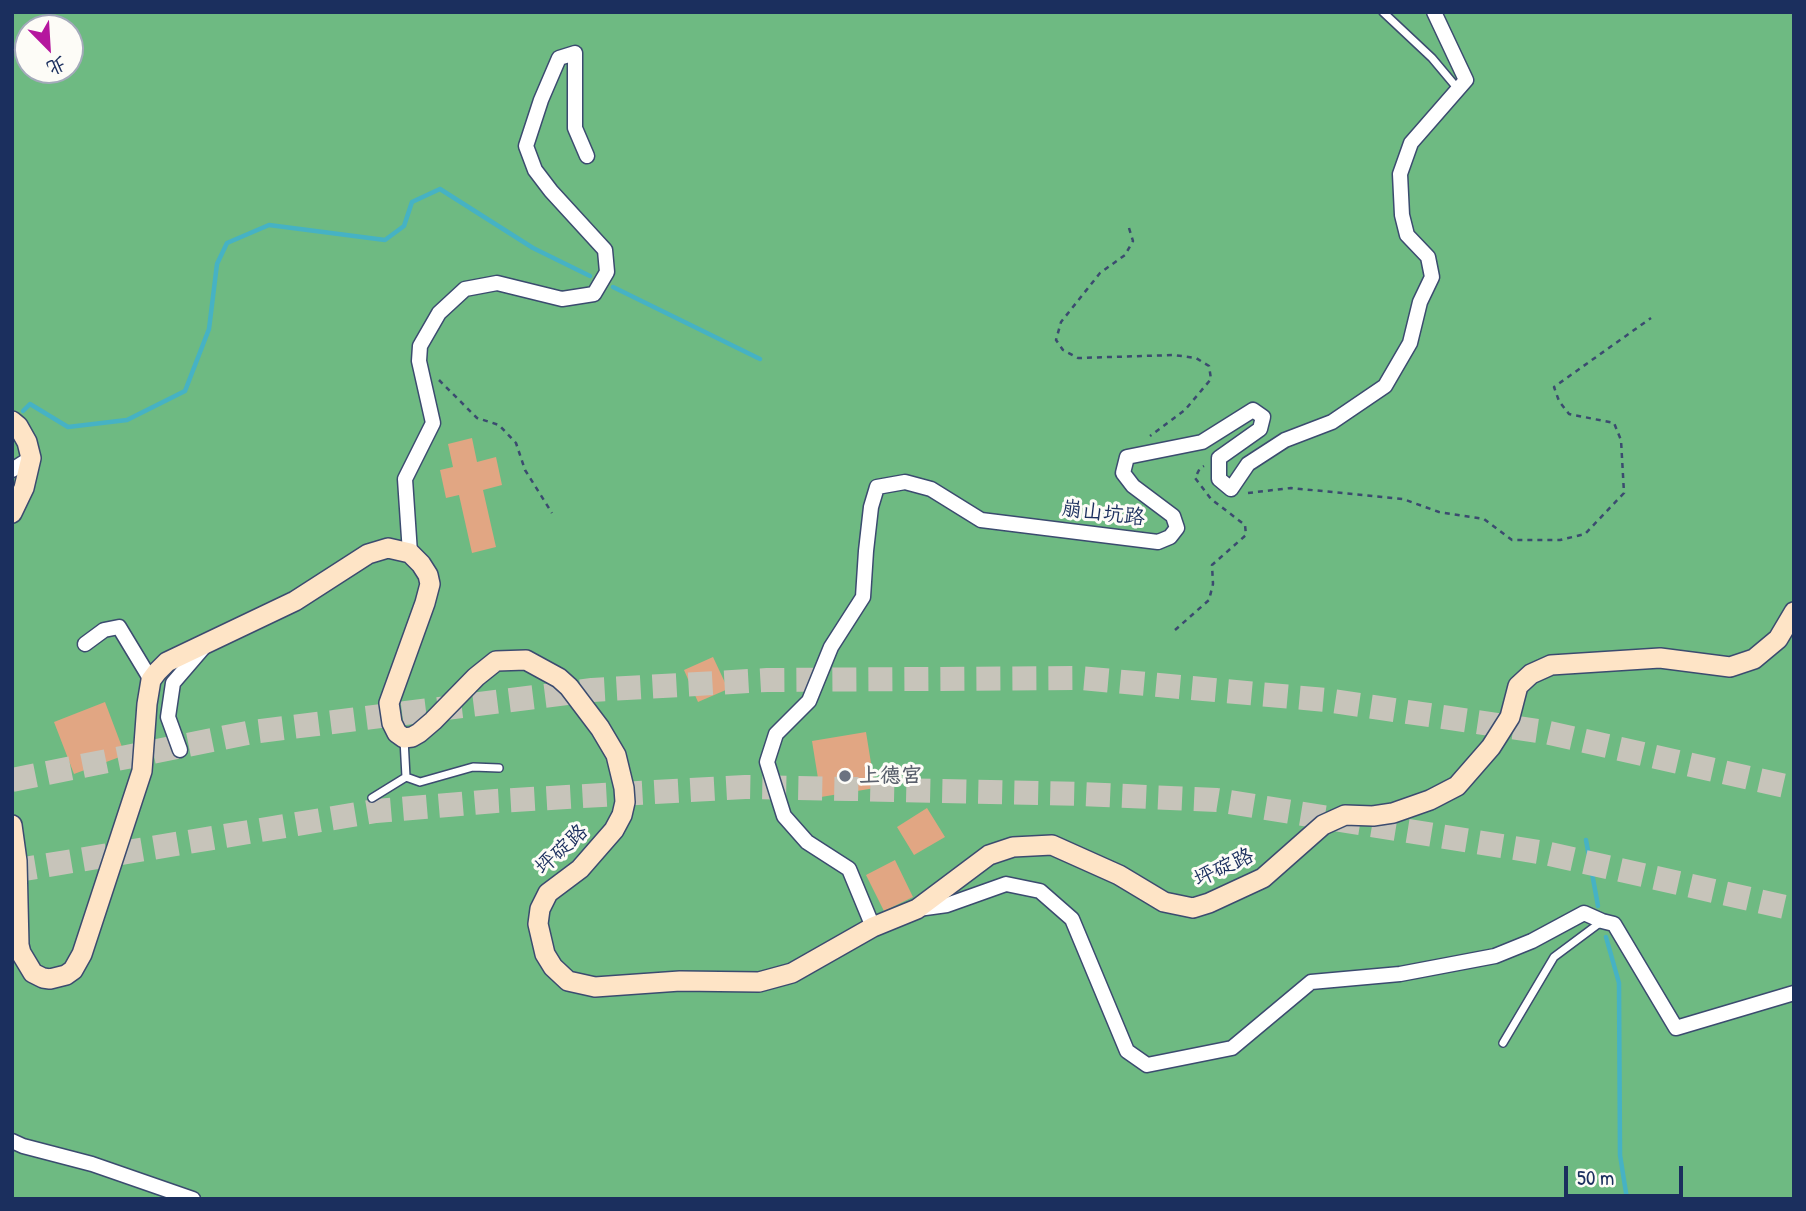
<!DOCTYPE html>
<meta charset="utf-8">
<style>
body{margin:0}
#map{position:relative;width:1806px;height:1211px;overflow:hidden;background:#f2e9d1;font-family:"Patrick Hand","LXGW WenKai TC",sans-serif}
canvas{display:block}
.frame{position:absolute;inset:0;border:14px solid #1b2f5e;pointer-events:none}
.north{position:absolute;left:14px;top:14px;width:70px;height:70px;box-sizing:border-box;background:#fdfcf7;border:2px solid #a3aaba;border-radius:50%;rotate:156deg;font-size:19px;font-weight:700;line-height:28px;text-align:center;color:#1b2f5e}
.north::after{content:'';display:block;margin:auto;width:24px;height:32px;background:#b5179e;clip-path:polygon(50% 0,100% 100%,50% 72%,0 100%)}
.scale{position:absolute;left:1564px;top:1166px;width:119px;height:32px;box-sizing:border-box;border:4px solid #1b2f5e;border-top:0;padding-left:9px;font-size:21px;line-height:24px;white-space:nowrap;color:#1b2f5e;-webkit-text-stroke:5px #fdfcf7;paint-order:stroke}
</style>
<div id="map">
<canvas width="1806" height="1211"></canvas>
<div class="frame"></div>
<div class="north">北</div>
<div class="scale">50 m</div>
</div>
<script>
const g = document.querySelector('canvas').getContext('2d');
g.lineJoin = 'round';
function paint(path, color) {
  g.fillStyle = color;
  g.fill(path, 'evenodd');
}
function poly(rows) {
  const path = new Path2D();
  for (const r of rows) {
    path.moveTo(r[0], r[1]);
    for (let i = 2; i < r.length; i += 2) path.lineTo(r[i], r[i + 1]);
  }
  return path;
}
function trace(path, color, width, dash) {
  g.strokeStyle = color;
  g.lineWidth = width;
  g.lineCap = dash ? 'butt' : 'round';
  g.setLineDash(dash || []);
  g.stroke(path);
}
function label(font, color, halo, rows, align = 'center') {
  g.font = font + ' "Patrick Hand","LXGW WenKai TC",sans-serif';
  g.lineWidth = 6;
  g.setLineDash([]);
  g.textBaseline = 'middle';
  g.strokeStyle = halo;
  g.fillStyle = color;
  for (const [text, x, y, turn = 0] of rows) {
    g.save();
    g.translate(x, y);
    g.rotate((+turn || 0) * Math.PI / 180);
    g.textAlign = isNaN(turn) ? turn : align;
    if (halo) g.strokeText(text, 0, 0);
    g.fillText(text, 0, 0);
    g.restore();
  }
}
const forest = poly([
 [12,12,1794,12,1794,1199,12,1199],
 [28,28,70,28,70,70,28,70]
]);
const stream = poly([
 [613,287,760,359],
 [23,411,30,404,68,427,127,420,185,391,209,329,217,264,227,243,269,225,385,240,404,226,412,202,440,189,533,248,590,276],
 [1586,840,1598,906],
 [1606,937,1619,983,1620,1155,1627,1199]
]);
const building = poly([
 [472,438,477,462,496,457,502,485,483,490,496,547,472,553,459,495,446,498,440,470,453,467,448,444],
 [713,657,728,689,698,702,684,670],
 [105,702,125,755,74,774,54,722],
 [866,732,875,788,821,797,812,741],
 [927,808,945,837,914,855,897,827],
 [895,860,913,897,884,911,866,875]
]);
const highwayTunnel = poly([
 [12,780,252,732,592,690,767,680,1080,678,1326,700,1545,732,1794,788],
 [12,871,376,811,496,801,745,787,853,789,1081,794,1217,800,1545,853,1794,909]
]);
const path = poly([
 [1129,228,1133,241,1125,255,1100,273,1061,322,1056,340,1063,350,1078,358,1174,355,1196,358,1209,366,1211,379,1185,410,1150,436],
 [439,380,477,418,499,425,516,443,525,470,552,513],
 [1248,493,1291,488,1403,499,1439,512,1484,519,1512,540,1560,540,1585,534,1624,493,1621,440,1614,423,1569,414,1559,401,1554,387,1651,318],
 [1175,630,1209,600,1213,584,1212,565,1246,535,1245,525,1211,499,1195,478,1200,468,1204,466]
]);
const lane = poly([
 [1383,12,1432,58,1458,89],
 [404,739,406,777],
 [372,798,406,777,420,782,473,767,499,768],
 [1503,1043,1554,957,1601,922]
]);
const street = poly([
 [12,470,31,458],
 [410,553,405,479,433,423,419,361,420,346,439,313,465,289,497,283,562,299,594,294,607,272,605,250,551,191,535,170,526,146,541,100,559,58,575,53,575,128,587,156],
 [85,644,104,630,119,627,151,680],
 [180,750,168,717,173,683,204,647],
 [918,909,947,905,1006,884,1040,891,1072,919,1127,1051,1147,1065,1232,1048,1311,982,1400,974,1495,956,1532,941,1584,913,1602,921,1614,924,1676,1028,1794,993],
 [873,927,849,869,807,842,784,816,767,762,776,734,809,701,831,647,863,597,866,551,871,507,877,487,905,482,931,489,981,520,1158,542,1170,537,1177,528,1173,516,1133,486,1123,473,1127,457,1202,442,1253,410,1263,417,1260,429,1219,458,1219,479,1231,489,1248,464,1285,440,1332,422,1385,386,1410,343,1420,302,1432,277,1428,257,1407,235,1402,215,1400,174,1411,143,1466,80,1434,12],
 [12,1141,23,1146,92,1164,193,1199]
]);
const secondary = poly([
 [12,421,18,426,27,442,31,458,24,488,12,513],
 [12,825,17,861,19,945,21,953,33,973,43,978,50,979,66,975,73,970,82,954,142,771,147,704,151,680,157,672,167,662,295,601,368,554,388,548,410,553,421,564,428,575,430,584,425,603,389,703,392,723,397,733,404,738,412,737,419,733,433,721,476,677,496,661,526,660,559,678,569,687,600,728,616,755,624,788,625,802,622,815,614,830,580,869,548,893,540,909,538,924,545,954,553,967,568,981,595,987,680,981,759,982,792,973,873,927,917,909,989,855,1013,847,1052,845,1119,875,1164,902,1193,908,1209,903,1263,878,1323,825,1345,815,1373,816,1393,813,1430,800,1457,786,1491,747,1510,717,1518,686,1531,674,1551,665,1660,658,1730,667,1754,659,1778,639,1794,612]
]);
const markers = [
 [845,776,7,"#6b7280"]
];
const streetNames = [
 ["崩山坑路",1103,514,7],
 ["坪碇路",562,850,-43],
 ["坪碇路",1224,868,-25]
];
const worshipNames = [
 ["上德宮",859,776]
];
paint(forest, '#6eba82');
trace(stream, '#46b2c4', 4.5);
paint(building, '#e1a683');
trace(highwayTunnel, '#c7c4ba', 24, [24, 12]);
trace(lane, '#3b4b6f', 10);
trace(street, '#3b4b6f', 17);
trace(secondary, '#3b4b6f', 22);
trace(path, '#3b4b6f', 2.5, [5, 5]);
trace(lane, '#fff', 7);
trace(street, '#fff', 14);
trace(secondary, '#fee4c6', 19);
for (const [x, y, r, color] of markers) {
  const dot = new Path2D();
  dot.arc(x, y, r, 0, 2 * Math.PI);
  g.fillStyle = color;
  g.fill(dot);
  trace(dot, '#fdfcf7', 2.5);
}
label('21px', '#1b2f5e', '#fdfcf7', streetNames);
label('bold 21px', '#5b616d', '#fdfcf7', worshipNames, 'left');
</script>
